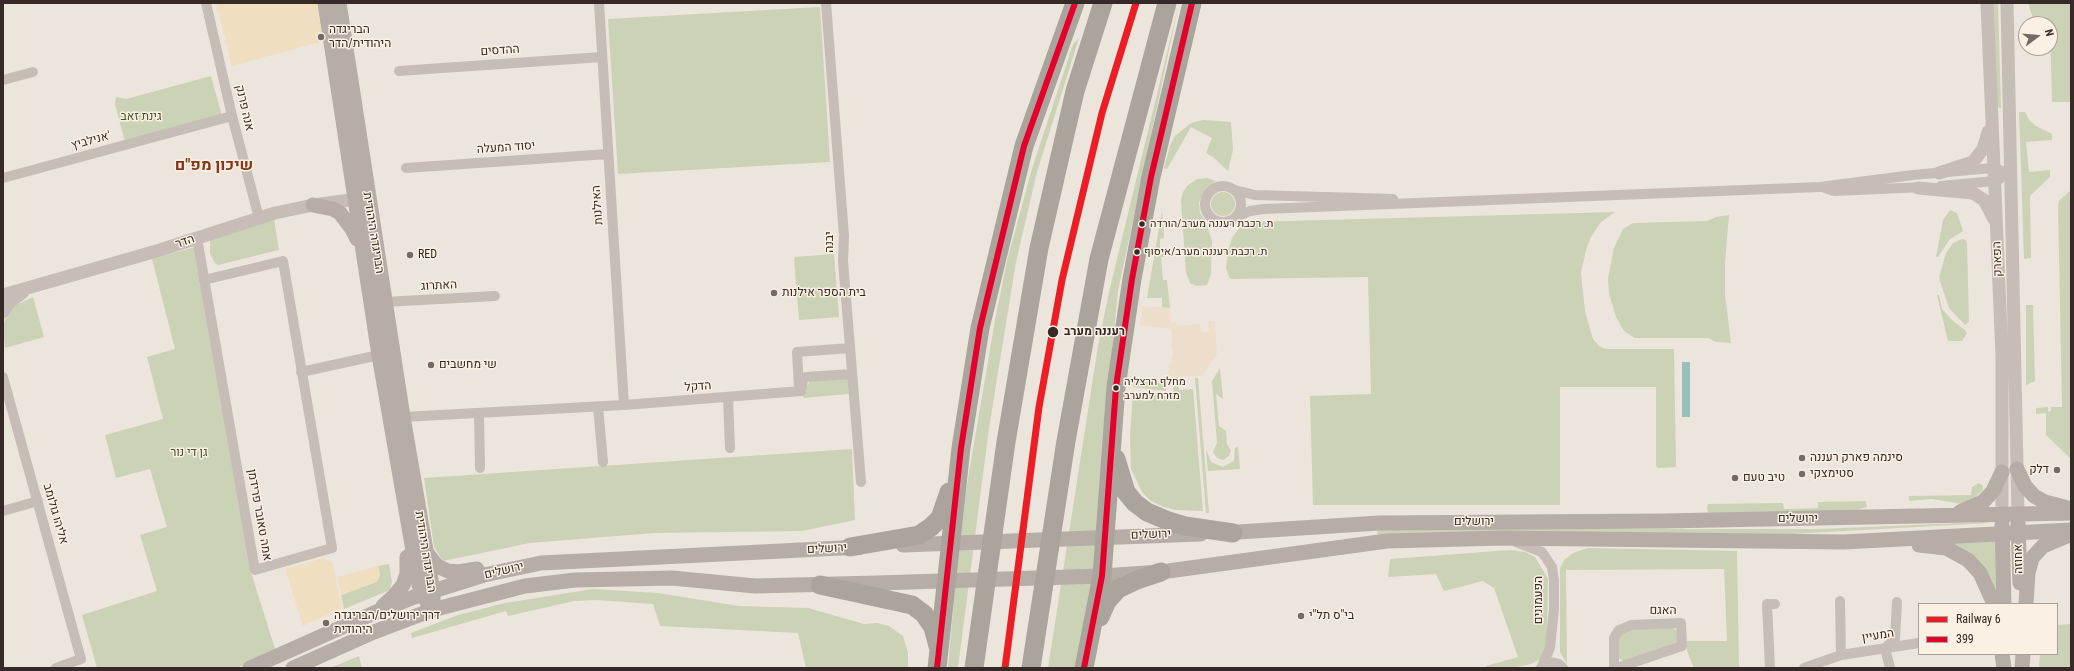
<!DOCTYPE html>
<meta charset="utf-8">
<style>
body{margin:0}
#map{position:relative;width:2074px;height:671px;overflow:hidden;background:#ece5dc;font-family:"Roboto Condensed",sans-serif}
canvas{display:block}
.frame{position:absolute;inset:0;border:4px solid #352a25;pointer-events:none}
.legend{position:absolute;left:1918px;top:603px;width:140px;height:52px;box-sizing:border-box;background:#faf0e3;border:1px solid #aba197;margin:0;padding:5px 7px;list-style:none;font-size:12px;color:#352a25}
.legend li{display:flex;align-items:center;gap:8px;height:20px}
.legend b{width:20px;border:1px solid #aba197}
.north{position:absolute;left:2018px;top:16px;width:40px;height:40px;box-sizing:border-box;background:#faf0e3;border:1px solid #aba197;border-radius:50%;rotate:74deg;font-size:11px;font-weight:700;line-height:16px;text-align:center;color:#352a25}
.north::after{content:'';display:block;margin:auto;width:14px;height:18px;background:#756b65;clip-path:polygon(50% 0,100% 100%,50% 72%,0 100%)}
</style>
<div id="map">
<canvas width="2074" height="671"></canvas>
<div class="frame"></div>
<ul class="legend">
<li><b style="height:5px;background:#ed1d26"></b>Railway 6</li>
<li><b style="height:5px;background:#e4002b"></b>399</li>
</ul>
<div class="north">N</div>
</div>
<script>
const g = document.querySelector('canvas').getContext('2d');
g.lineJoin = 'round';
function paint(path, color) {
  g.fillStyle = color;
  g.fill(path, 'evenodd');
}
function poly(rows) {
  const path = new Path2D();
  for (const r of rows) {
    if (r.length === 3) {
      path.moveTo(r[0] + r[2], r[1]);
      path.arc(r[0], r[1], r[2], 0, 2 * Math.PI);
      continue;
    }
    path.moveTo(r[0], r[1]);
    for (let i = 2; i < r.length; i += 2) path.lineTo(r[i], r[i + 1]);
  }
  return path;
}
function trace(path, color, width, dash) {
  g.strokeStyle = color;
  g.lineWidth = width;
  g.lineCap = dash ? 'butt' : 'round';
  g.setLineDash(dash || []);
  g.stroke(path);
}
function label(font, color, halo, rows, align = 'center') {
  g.font = font + ' "Roboto Condensed",Heebo,sans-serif';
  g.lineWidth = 3;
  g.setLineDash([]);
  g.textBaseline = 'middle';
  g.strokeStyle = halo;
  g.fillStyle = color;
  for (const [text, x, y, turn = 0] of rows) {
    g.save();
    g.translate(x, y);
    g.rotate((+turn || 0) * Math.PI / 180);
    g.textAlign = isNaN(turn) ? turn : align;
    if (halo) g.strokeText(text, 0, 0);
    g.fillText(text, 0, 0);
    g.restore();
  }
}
const green = poly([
 [1179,3,1118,291,1104,433,1096,576,1075,668,1048,668,1098,346,1109,292],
 [1989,3,1998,3,2001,108,1994,107],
 [2028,3,2071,3,2071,102,2052,102,2050,24,2035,24],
 [820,7,830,162,618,174,608,19],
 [1079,38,1037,172,1016,262,989,428,958,668,948,668,961,520,995,320,1007,261,1031,172,1073,44],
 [211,76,222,116,125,142,115,104,116,97,126,99],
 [2019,112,2025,112,2029,120,2036,126,2052,134,2052,140,2026,142,2029,172,2050,170,2050,177,2030,196,2031,258,2024,259],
 [1203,120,1231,122,1233,150,1228,171,1213,157,1206,153,1212,138,1191,127,1167,169,1164,168,1170,146,1175,136,1191,123],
 [1207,178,1216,181,1206,188,1199,202,1200,213,1205,220,1212,241,1211,274,1207,285,1197,286,1190,283,1186,272,1181,201,1183,192,1188,185,1197,179],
 [2071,190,2071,459,2046,435,2046,413,2036,414,2036,408,2048,407,2048,412,2051,411,2051,407,2062,407,2058,206,2059,201],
 [1223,204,12],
 [1950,210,1957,213,1963,231,1950,239,1938,257,1936,257,1943,220],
 [1162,211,1164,238,1160,239,1160,248,1165,248,1166,257,1161,257,1163,280,1167,280,1170,308,1162,307,1162,298,1147,298],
 [1615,212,1601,222,1591,237,1586,250,1581,273,1585,311,1593,339,1599,346,1606,349,1674,349,1676,467,1658,468,1656,466,1656,387,1560,387,1560,505,1313,505,1310,396,1371,394,1368,277,1231,279,1229,277,1226,268,1228,251,1232,238,1240,227,1252,222],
 [1729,215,1725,263,1725,294,1731,343,1716,342,1708,338,1635,338,1624,331,1616,317,1609,294,1608,278,1614,248,1623,229,1633,223,1707,221,1716,217],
 [274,219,279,250,218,265,215,263,210,254,210,239],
 [1962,239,1966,240,1967,244,1969,322,1965,325,1949,308,1939,278,1946,253,1953,243],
 [195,247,251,572,275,649,337,621,338,622,237,668,97,668,82,615,157,591,140,535,167,527,150,469,116,478,105,435,163,419,147,357,175,349,152,259],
 [834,254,839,317,799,320,794,257],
 [1937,295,1939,295,1942,309,1953,321,1965,330,1967,333,1962,341,1948,341],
 [33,297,44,337,5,348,3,327,5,320,16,305],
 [2026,305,2033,305,2035,381,2026,385],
 [1220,368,1223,399,1216,394,1219,426,1226,431,1227,444,1231,451,1229,456,1223,460,1217,458,1213,452,1217,443,1212,381],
 [848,377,849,394,803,398,804,390,811,380],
 [1174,377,1178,377,1179,390,1193,389,1203,511,1175,510,1164,507,1151,501,1142,492,1131,469,1130,436,1133,393,1173,397],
 [1195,378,1198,378,1209,513,1206,513],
 [1134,380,1167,384,1166,391,1133,387],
 [1238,447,1240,469,1208,471,1206,449,1211,462,1223,467,1234,461,1235,448],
 [852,449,855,520,802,531,654,533,530,543,443,561,434,547,424,478],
 [1979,483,1983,486,1983,490,1974,499,1961,504,1932,499,1909,501,1909,496,1971,495,1972,487],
 [1866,501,1867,507,1852,511,1708,513,1707,508,1708,504,1783,503,1784,509,1818,508,1818,502],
 [1984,522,1989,523,1773,535,1378,537,1377,529,1820,529],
 [1996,540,1998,604,1995,595,1937,542],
 [1588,548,1737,551,1739,668,1694,668,1687,651,1687,641,1727,641,1724,569,1566,570,1567,664,1560,652,1560,568,1565,559,1573,553],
 [1510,550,1525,552,1535,557,1548,579,1547,645,1540,659,1531,664,1512,668,1487,668,1486,666,1518,657,1494,588,1483,581,1444,591,1436,574,1388,577,1390,559],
 [389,564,392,582,390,590,344,609,341,595,376,582,380,576,378,566],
 [593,589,658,593,739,606,808,608,864,624,877,623,889,626,903,636,908,653,908,668,806,668,798,633,660,626,653,604,596,600,574,601,508,616,506,611,412,638,411,633,458,615,505,603],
 [2071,624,2071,668,2039,668,2040,654,2057,654,2057,625],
 [1673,627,1678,633,1678,642,1624,662,1619,658,1619,639,1624,630],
 [359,656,362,668,330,668]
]);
const sand = poly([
 [216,3,318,3,324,41,232,66],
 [323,558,332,562,333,566,342,608,303,626,285,569],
 [378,566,380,576,376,582,341,595,338,577]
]);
const plaza = poly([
 [1142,306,1170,308,1171,323,1176,322,1177,326,1200,324,1201,332,1209,332,1208,321,1215,321,1217,354,1202,376,1167,377,1174,350,1172,350,1171,329,1140,325]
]);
const water = poly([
 [1682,362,1690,362,1690,417,1682,417]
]);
const minor = poly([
 [206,3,232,116,259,218],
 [599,3,624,405],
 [826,3,844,236,843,261,861,482],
 [399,71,602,57],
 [3,80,33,72],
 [406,168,608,154],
 [3,178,232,116],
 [1941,186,1994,181,2000,179],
 [1223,204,18],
 [1822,187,1834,191,1925,187],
 [1235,190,1255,195,1393,199],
 [1236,217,1250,211,1264,209,1820,187,1913,175,1993,168,2012,174],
 [197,238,255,570,332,548,283,261,204,280],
 [384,302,495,296],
 [301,372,379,355],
 [3,377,81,659,56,668],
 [799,387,797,352,850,348],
 [728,398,730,448],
 [598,407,603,462],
 [479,414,480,468],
 [403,417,624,405,801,391,803,380,806,377,852,374],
 [3,511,38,501],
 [1516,542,1542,552,1552,567,1554,581,1554,609,1550,648,1542,666],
 [1840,601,1841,655],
 [1885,648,1895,639,1897,602],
 [1885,648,1890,668],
 [1541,668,1551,662,1559,664,1563,668],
 [1614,668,1614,638,1619,630,1631,625,1681,623,1682,646,1617,668],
 [1770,668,1767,604,1775,604],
 [1804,668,1841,655,1919,643]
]);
const tertiary = poly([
 [1987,3,2002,356,2002,514],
 [2007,3,2018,514],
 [1939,173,1973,162,1983,149,1988,132],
 [1918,188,1973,193,1984,200,1994,219],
 [3,295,160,250,275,213,313,205,366,198],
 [3,312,11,301,23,292]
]);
const secondary = poly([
 [325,3,379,355,419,585,427,602],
 [339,3,403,417,433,591,433,601],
 [313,205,333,209,340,213,352,229,357,239],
 [2017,469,2025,486,2034,496,2045,502,2068,508],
 [1960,512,1983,502,1993,491,2002,472],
 [2018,523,2020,583],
 [2002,525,2004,604],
 [1223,533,1379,523,1664,521,2071,513],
 [903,545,1201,534],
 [1919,545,1946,548,1968,560,1980,573,1994,604],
 [426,552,437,566,448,571,458,572,477,569],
 [2026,604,2028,573,2032,558,2043,546,2069,535],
 [383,606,395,595,403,585,407,574,407,557],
 [2002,654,2004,668],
 [250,668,374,613,414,597,484,575,541,563,861,547],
 [293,668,374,632,432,610,525,586,575,580,672,578,755,586,877,583,1102,576,1161,572,1387,541,1503,538,1844,542,2071,530],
 [2022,668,2023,654]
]);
const motorway = poly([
 [1116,459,1126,492,1135,503,1147,512,1166,520,1185,526,1233,533],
 [850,547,919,535,931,527,940,518,949,492],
 [820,585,912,605,924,614,933,627,938,646],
 [1100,617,1107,601,1118,589,1137,580,1161,572],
 [937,668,961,448,980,328,1024,146,1075,3],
 [974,668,1006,442,1039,248,1075,91,1103,3],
 [1031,668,1066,441,1099,259,1167,3],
 [1084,668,1102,576,1116,387,1132,279,1151,177,1192,3]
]);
const bus1 = poly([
 [937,668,961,448,980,328,1024,146,1075,3],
 [1084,668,1102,576,1116,387,1132,279,1151,177,1192,3]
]);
const rail1 = poly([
 [1005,668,1039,407,1062,280,1102,113,1136,3]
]);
const markers = [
 [321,37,4,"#756b65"],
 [1142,224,3.5,"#352a25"],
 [1137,252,3.5,"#352a25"],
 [410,255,4,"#756b65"],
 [774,293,4,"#756b65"],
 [1053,332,6,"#352a25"],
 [431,365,4,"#756b65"],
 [1116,388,3.5,"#352a25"],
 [1802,458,4,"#756b65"],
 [2057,470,4,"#756b65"],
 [1802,474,4,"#756b65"],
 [1735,478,4,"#756b65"],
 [1301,616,4,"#756b65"],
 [326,623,4,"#756b65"]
];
const busNames = [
 ["ת. רכבת רעננה מערב/הורדה",1150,224],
 ["ת. רכבת רעננה מערב/איסוף",1144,252],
 ["מחלף הרצליה",1124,382],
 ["מזרח למערב",1124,396]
];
const poiNames = [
 ["הבריגדה",329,30],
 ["היהודית/הדר",329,44],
 ["RED",418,255],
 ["בית הספר אילנות",782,293],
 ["שי מחשבים",439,365],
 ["סינמה פארק רעננה",1810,458],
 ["דלק",2049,470,"right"],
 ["סטימצקי",1810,474],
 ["טיב טעם",1743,478],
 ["דרך ירושלים/הבריגדה",334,616],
 ["היהודית",334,630],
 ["בי\"ס תל\"י",1309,616]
];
const streetNames = [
 ["ההדסים",500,51,-4],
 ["אנה פרנק",244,108,77],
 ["אנילביץ'",91,141,-15],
 ["יסוד המעלה",506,148,-4],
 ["האילנות",598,205,-94],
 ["הבריגדה היהודית",373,233,81],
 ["הדר",185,242,-19],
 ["יבנה",830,242,-90],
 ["הפארק",1998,259,-92],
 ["האתרוג",439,286,-3],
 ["הדקל",698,387,-4],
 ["אליהו גולומב",55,514,74],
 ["אמה טאובר פרידמן",259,515,80],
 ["ירושלים",1798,519],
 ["ירושלים",1474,522],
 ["ירושלים",1151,535,-2],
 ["ירושלים",827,549,-3],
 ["הבריגדה היהודית",425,552,81],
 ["אחוזה",2019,559,-91],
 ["ירושלים",504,571,-13],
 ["הפעמונים",1539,600,-90],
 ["האגם",1663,611,1],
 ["המעיין",1878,636,-9]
];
const parkNames = [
 ["גינת זאב",141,117],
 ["גן די נור",189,453]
];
const stopNames = [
 ["רעננה מערב",1064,332]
];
const districtNames = [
 ["שיכון מפ\"ם",214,166]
];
paint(green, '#ccd2b6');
paint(sand, '#efdfc0');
paint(plaza, '#ecdeca');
paint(water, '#98bebe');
trace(minor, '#c5bdb6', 10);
trace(tertiary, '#c5bdb6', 13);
trace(secondary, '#b5ada6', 15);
trace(motorway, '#aba49d', 19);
trace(bus1, '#e4002b', 6);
trace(rail1, '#ed1d26', 7);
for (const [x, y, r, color] of markers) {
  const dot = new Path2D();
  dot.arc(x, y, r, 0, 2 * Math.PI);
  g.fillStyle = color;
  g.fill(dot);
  trace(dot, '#faf0e3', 1.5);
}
label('11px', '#352a25', '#faf0e3', busNames, 'left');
label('12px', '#352a25', '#faf0e3', poiNames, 'left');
label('12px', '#352a25', '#faf0e3', streetNames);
label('12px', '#435527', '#faf0e3', parkNames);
label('bold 12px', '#352a25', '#faf0e3', stopNames, 'left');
label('bold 16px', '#893619', '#faf0e3', districtNames);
</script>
